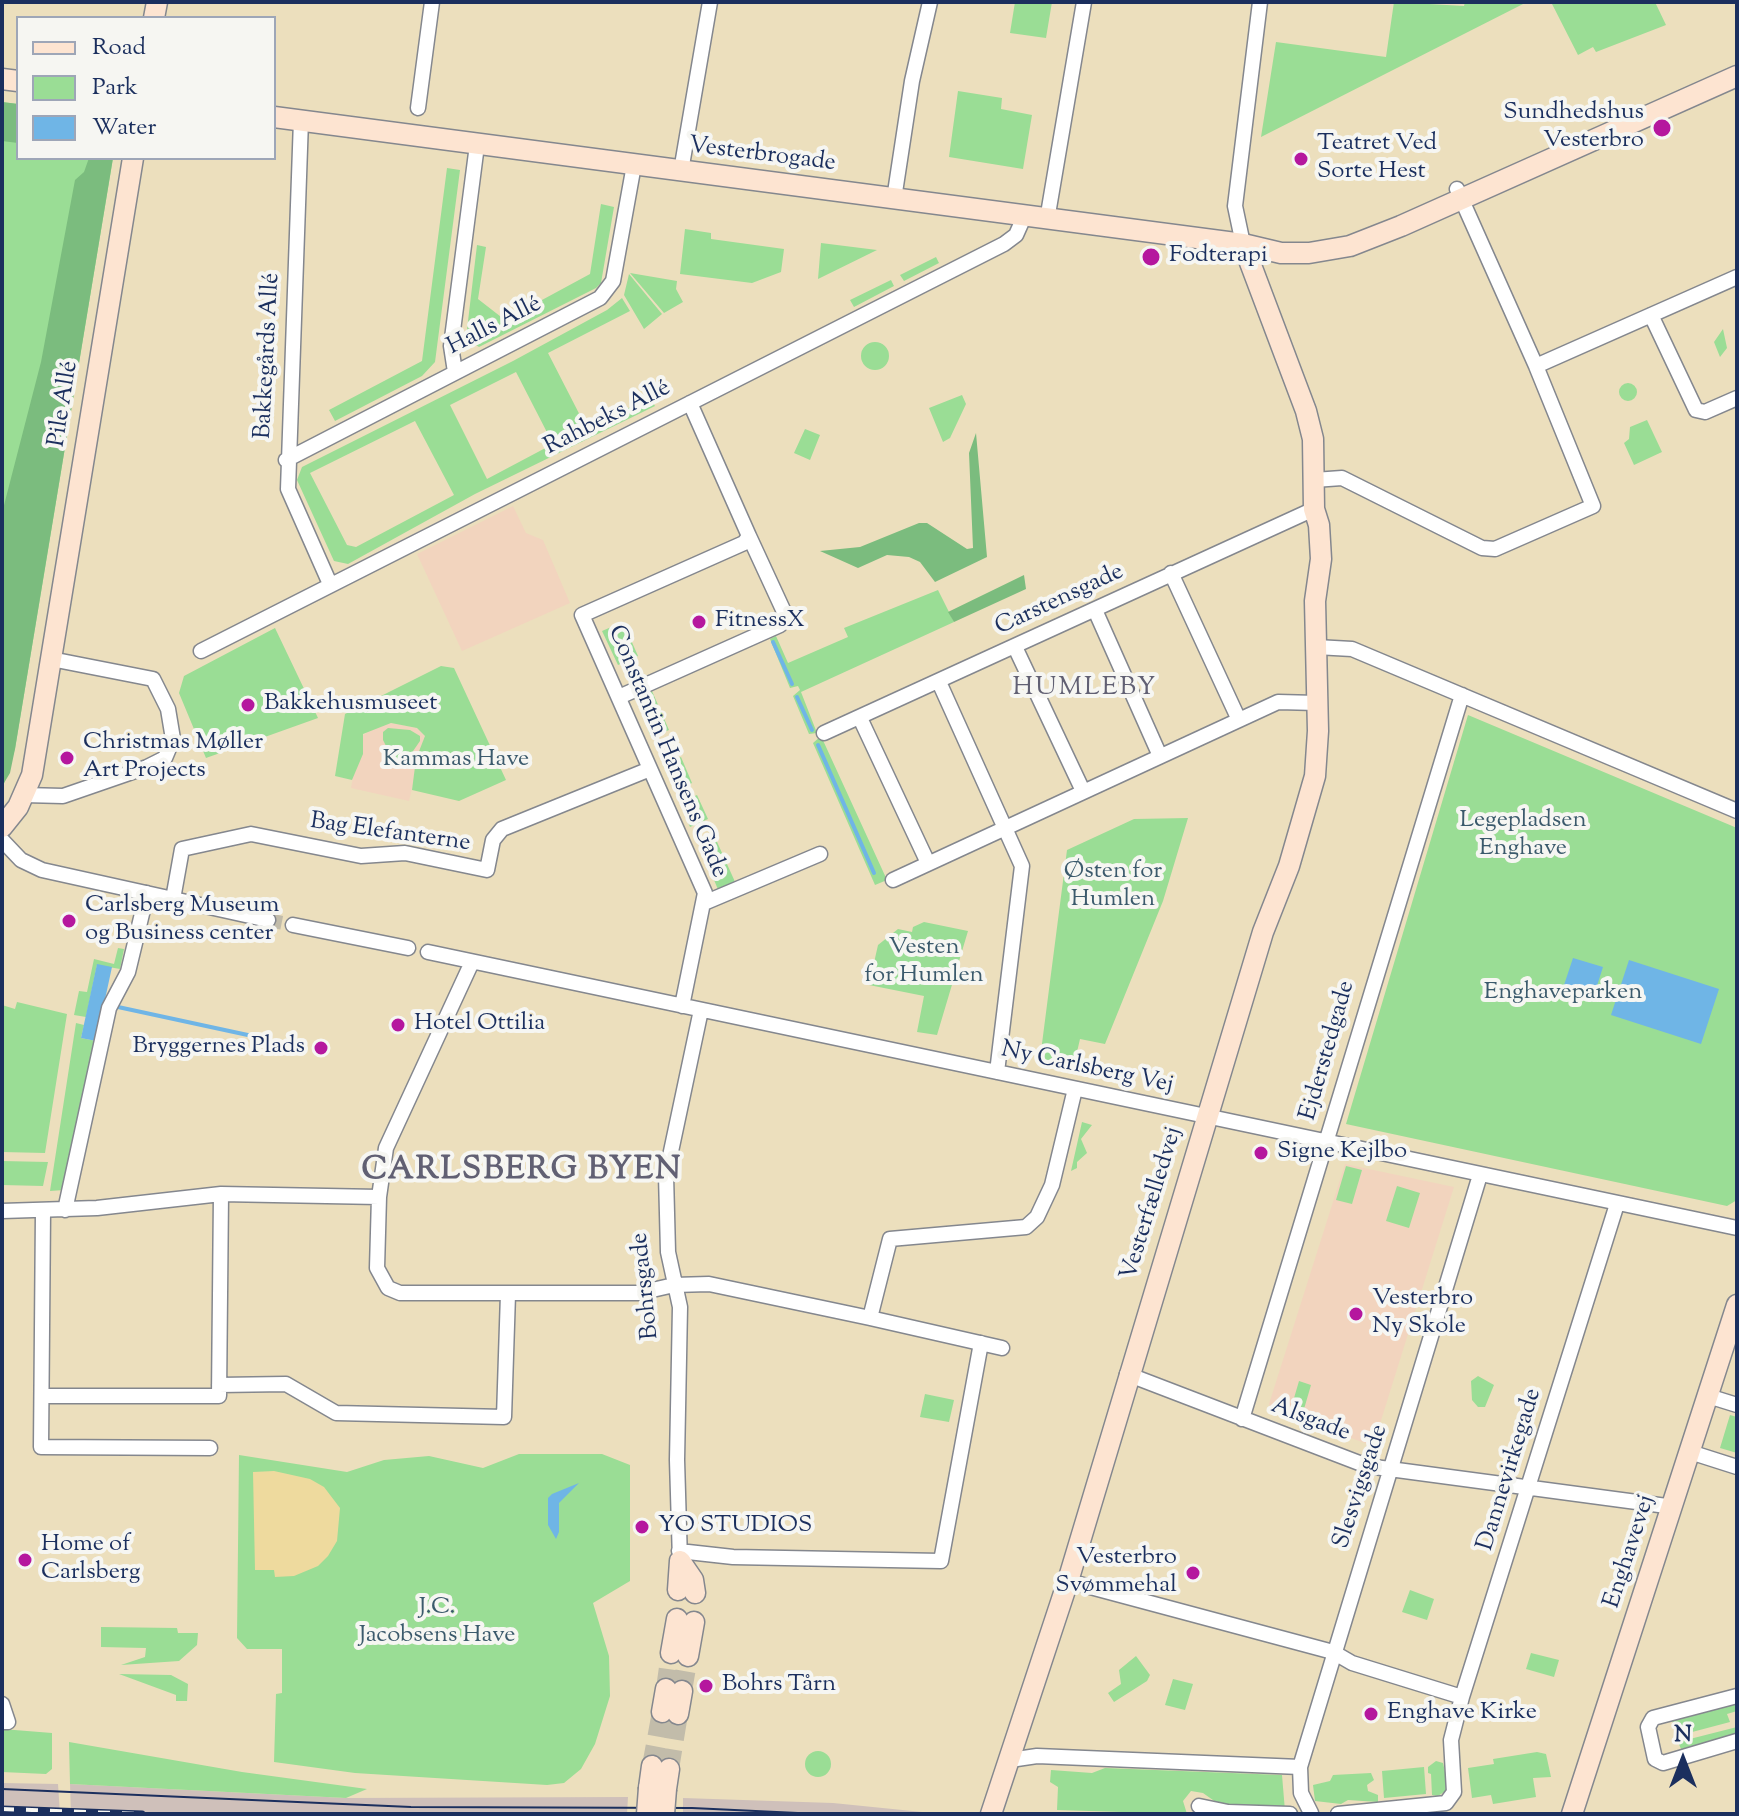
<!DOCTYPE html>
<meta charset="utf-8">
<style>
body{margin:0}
#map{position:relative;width:1739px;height:1816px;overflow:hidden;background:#ecdfbd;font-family:"Sorts Mill Goudy",serif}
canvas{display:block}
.frame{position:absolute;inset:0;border:4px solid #1b2f5e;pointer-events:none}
.legend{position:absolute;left:16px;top:16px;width:260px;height:144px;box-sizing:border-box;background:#f6f6f2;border:2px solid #9ea6b7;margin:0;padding:10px 14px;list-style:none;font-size:24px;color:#1b2f5e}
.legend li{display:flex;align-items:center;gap:16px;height:40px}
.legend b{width:40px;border:2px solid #9ea6b7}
.north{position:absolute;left:1643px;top:1720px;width:80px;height:80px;-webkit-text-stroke:6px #f6f6f2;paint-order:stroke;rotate:0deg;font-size:22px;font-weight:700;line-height:32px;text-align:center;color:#1b2f5e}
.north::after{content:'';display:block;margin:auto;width:28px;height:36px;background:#1b2f5e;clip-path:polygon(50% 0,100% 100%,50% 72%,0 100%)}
</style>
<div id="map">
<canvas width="1739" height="1816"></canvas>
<div class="frame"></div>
<ul class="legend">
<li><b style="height:10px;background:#fde4d1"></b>Road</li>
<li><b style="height:22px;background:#9add95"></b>Park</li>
<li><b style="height:22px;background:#6fb5e6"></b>Water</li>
</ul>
<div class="north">N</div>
</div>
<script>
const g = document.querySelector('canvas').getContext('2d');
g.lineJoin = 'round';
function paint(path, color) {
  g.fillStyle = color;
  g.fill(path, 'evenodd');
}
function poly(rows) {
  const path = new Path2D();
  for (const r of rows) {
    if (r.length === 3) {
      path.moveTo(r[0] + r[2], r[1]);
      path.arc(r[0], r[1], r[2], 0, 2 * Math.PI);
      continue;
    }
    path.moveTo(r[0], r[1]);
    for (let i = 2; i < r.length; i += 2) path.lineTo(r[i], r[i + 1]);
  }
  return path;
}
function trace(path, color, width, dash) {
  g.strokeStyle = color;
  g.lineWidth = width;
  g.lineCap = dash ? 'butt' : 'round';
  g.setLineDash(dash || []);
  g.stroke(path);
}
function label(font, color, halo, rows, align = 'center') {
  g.font = font + ' "Sorts Mill Goudy",serif';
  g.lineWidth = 8;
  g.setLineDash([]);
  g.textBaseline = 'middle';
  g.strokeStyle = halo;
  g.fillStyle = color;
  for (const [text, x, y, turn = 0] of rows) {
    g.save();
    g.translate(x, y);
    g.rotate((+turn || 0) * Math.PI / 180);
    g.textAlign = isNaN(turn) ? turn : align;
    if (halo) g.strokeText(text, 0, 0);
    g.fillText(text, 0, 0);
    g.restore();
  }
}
const built = poly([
 [513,506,526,533,543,540,570,603,462,651,417,554],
 [391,723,418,728,425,736,409,801,351,788,355,767,363,754,361,737,373,728],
 [1345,1164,1454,1187,1373,1446,1271,1409,1269,1404]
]);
const industrial = poly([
 [2,1783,58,1784,60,1814,2,1814],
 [70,1784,346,1798,628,1797,627,1814,71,1814],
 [683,1798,833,1803,942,1814,683,1814]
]);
const green = poly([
 [1015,2,1052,2,1046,38,1010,33],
 [1394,2,1464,6,1465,2,1527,2,1261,137,1276,42,1386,57],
 [1551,2,1655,2,1666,25,1596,52,1593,47,1578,55],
 [958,91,1002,98,1001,109,1032,115,1023,169,949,157],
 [2,102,18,104,18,158,113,158,15,749,2,790],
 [447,168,460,170,435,362,422,376,335,421,329,410,422,361],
 [601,204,614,207,601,283,596,288,479,347,466,338,477,245,486,247,478,299,505,320,590,274],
 [685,229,711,233,711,239,784,249,781,272,752,283,680,274],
 [821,243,877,250,818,279],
 [936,257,939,263,904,281,900,275],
 [630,273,677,281,676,289,683,302,664,313],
 [629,274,662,314,644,329,624,295],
 [891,280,894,286,854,307,850,300],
 [622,298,630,311,548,353,587,429,650,397,655,406,475,494,348,564,334,561,297,480,302,467,513,361,607,310],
 [516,372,553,444,487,479,450,405],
 [415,421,454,495,356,547,347,545,310,473],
 [1723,329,1727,348,1720,357,1714,342],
 [875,356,14],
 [1628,392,9],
 [962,395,966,404,950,438,943,442,929,408],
 [1647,420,1662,452,1634,465,1624,443,1629,439,1630,427],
 [805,429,820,435,810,460,794,453],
 [938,590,954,622,801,692,817,733,809,734,793,696,800,690,798,686,790,688,770,639,776,636,788,663,848,637,844,628],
 [623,622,638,656,618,665,602,631],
 [275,628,318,718,206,758,179,693,184,676],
 [441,666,454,668,506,780,459,801,412,790,416,759,425,736,417,728,391,723,363,734,363,754,352,780,335,776,345,714],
 [652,691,669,730,651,737,648,730,660,725,653,707,641,712,635,698],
 [1468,715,1737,828,1737,1200,1727,1206,1346,1124],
 [388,728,410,730,420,736,420,741,402,767,395,764,383,740,383,732],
 [821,736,887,880,875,885,813,743],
 [681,757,692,783,675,791,663,765],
 [697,795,708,819,690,827,687,820,699,814,695,804,683,809,680,803],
 [1188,818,1163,901,1105,1044,1080,1039,1074,1065,1040,1059,1067,850,1134,819],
 [713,833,736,884,719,892,712,875,724,869,716,851,704,856,697,840],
 [924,922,968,931,937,1035,917,1032,924,996,869,985,878,945,898,929,912,932,913,927],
 [118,948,124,949,120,969,97,965,86,1017,74,1015,79,991,87,992,94,959,114,964],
 [17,1002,67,1014,45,1153,2,1152,2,1005,15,1009],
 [76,1023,84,1025,81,1038,96,1041,64,1190,50,1191],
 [1082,1122,1092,1125,1081,1139,1087,1153,1077,1162,1077,1168,1071,1171],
 [2,1161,48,1162,43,1186,2,1185],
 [1346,1166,1362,1170,1352,1204,1336,1200],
 [1397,1186,1420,1193,1409,1228,1386,1221],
 [1478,1376,1494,1385,1485,1407,1478,1407,1472,1400,1471,1381],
 [1299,1381,1311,1385,1304,1409,1292,1405],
 [925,1394,954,1400,949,1422,920,1417],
 [1730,1415,1737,1417,1737,1453,1720,1448],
 [519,1454,602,1454,630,1465,630,1581,593,1603,609,1656,610,1696,595,1744,581,1769,564,1783,547,1785,355,1773,274,1762,276,1694,282,1693,282,1649,247,1649,237,1638,239,1455,347,1472,384,1460,429,1456,483,1468],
 [1410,1590,1434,1599,1427,1620,1402,1612],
 [101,1627,177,1628,178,1633,198,1633,197,1645,179,1661,121,1665,145,1657,146,1648,101,1647],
 [1531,1653,1559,1660,1554,1677,1526,1669],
 [1136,1656,1150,1675,1147,1681,1114,1702,1108,1693,1121,1684,1119,1670],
 [119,1674,171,1675,188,1684,187,1701,176,1701,176,1695],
 [1173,1679,1193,1684,1185,1710,1165,1705],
 [1737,1702,1737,1711,1727,1714,1730,1722,1677,1736,1672,1720],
 [1737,1727,1737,1734,1681,1749,1678,1742],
 [2,1729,52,1733,52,1769,46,1774,2,1772],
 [69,1742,242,1772,367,1789,346,1798,70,1784],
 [818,1764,13],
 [1537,1752,1546,1754,1551,1777,1533,1778,1536,1797,1493,1804,1491,1795,1472,1798,1468,1768,1494,1764,1493,1759],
 [1436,1761,1443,1763,1446,1776,1447,1790,1438,1796,1432,1795,1431,1774,1428,1773,1428,1767],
 [1424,1767,1426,1794,1384,1798,1382,1771],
 [1105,1768,1282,1775,1285,1811,1227,1810,1203,1793,1191,1791,1183,1801,1187,1814,1057,1810,1058,1787,1050,1782,1051,1770,1092,1773],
 [1371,1773,1374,1780,1367,1785,1368,1791,1378,1795,1378,1802,1348,1800,1341,1804,1315,1801,1313,1785,1330,1781,1333,1775]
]);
const forest = poly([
 [2,102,18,104,18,143,2,141],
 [89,158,113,158,15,749,10,773,4,783,2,513,41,362,75,180,84,172],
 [976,433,987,557,935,582,920,562,909,557,887,555,858,568,820,551,860,547,919,523,927,523,967,549,973,548,969,453],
 [1024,575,1026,589,954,622,948,612]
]);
const sand = poly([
 [274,1471,310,1479,324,1487,340,1508,337,1541,328,1556,318,1566,294,1576,275,1577,274,1570,255,1570,253,1472]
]);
const water = poly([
 [1573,958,1603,967,1594,995,1564,985],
 [1629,960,1719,989,1701,1044,1611,1015],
 [97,964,112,967,96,1041,81,1038],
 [579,1483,559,1503,559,1532,556,1539,548,1525,548,1498,552,1494]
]);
const stream = poly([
 [773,642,792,684],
 [797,697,812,730],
 [818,745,874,873],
 [118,1007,257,1037]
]);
const streetTunnel = poly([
 [268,920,293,925]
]);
const secondaryTunnel = poly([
 [666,1689,671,1653],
 [682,1691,688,1656],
 [652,1766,662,1712],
 [669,1769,678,1714]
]);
const street = poly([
 [418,108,432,2],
 [301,120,288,489,330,584],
 [681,171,710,2],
 [894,199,912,81,930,2],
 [1047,220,1084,2],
 [1243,244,1235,206,1260,2],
 [1651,315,1696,410,1705,412,1737,398],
 [1536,366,1737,277],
 [455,372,451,346,477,145],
 [286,460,600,298,613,281,634,165],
 [1314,480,1342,478,1482,548,1495,549,1593,506,1536,366,1457,189],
 [1171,573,1239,720],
 [1095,610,1160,756],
 [1015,647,1083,791],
 [1316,647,1352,649,1737,811],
 [201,651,1004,244,1016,235,1024,217],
 [939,682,1022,866,997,1072],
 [619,697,780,625,785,614,749,536],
 [860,718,928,863],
 [824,733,1314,509],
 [24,795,63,796,147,767,165,758,173,739,168,709,153,679,51,659],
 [2,840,21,860,42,870,268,920],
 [893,880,1278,702,1317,703],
 [173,899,182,849,251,834,361,856,405,853,487,870,493,840,502,829,650,769],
 [704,903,820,854],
 [293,925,408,948],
 [428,952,1737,1228],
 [472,962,386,1148,379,1197,377,1268,388,1288,400,1293,639,1293,674,1285,709,1284,870,1318,890,1239,1026,1227,1037,1217,1052,1185,1075,1089],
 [682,1006,705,893,582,615,744,543,749,536,690,403],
 [65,1210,109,1008,128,972,147,893],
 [2,1211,97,1208,221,1194,379,1197],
 [43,1211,41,1447,210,1448],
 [870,1318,1002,1348],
 [1127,1374,1367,1466,1674,1507],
 [219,1385,286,1384,336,1413,504,1417,508,1294],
 [42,1396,219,1396,221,1194],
 [1708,1396,1737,1405],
 [1242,1419,1462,695],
 [1690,1452,1737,1467],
 [679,1551,733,1557,941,1561,981,1343],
 [680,1561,677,1460,680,1307,668,1252,666,1175,701,1010],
 [1068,1581,1333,1652,1352,1663,1462,1697],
 [1737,1696,1653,1718,1648,1727,1655,1759,1663,1763,1737,1741],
 [2,1704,8,1722,2,1722],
 [1010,1760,1037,1756,1300,1767],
 [1199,1806,1228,1812,1290,1814],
 [1311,1813,1301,1793,1300,1767,1480,1175],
 [1338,1814,1446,1803,1454,1792,1451,1740,1462,1697,1617,1204]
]);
const secondary = poly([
 [154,18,157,2],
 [2,79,18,81],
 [274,117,1243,244,1281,253,1309,253,1350,246,1401,226,1737,76],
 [2,827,18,807,32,775,133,158],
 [680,1561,693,1580,695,1593],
 [678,1590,680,1561],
 [671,1653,677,1619],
 [688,1656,694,1622],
 [662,1712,666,1689],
 [678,1714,682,1691],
 [649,1788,652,1766],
 [666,1789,669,1769],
 [991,1814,1068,1581,1263,932,1289,866,1315,776,1318,731,1315,601,1321,559,1319,525,1314,509,1313,439,1306,411,1243,244],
 [1572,1814,1737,1305]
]);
const tram = poly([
 [2,1789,411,1807,692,1808,819,1814]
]);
const rail = poly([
 [2,1809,142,1814]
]);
const secondaryBridge = poly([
 [647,1814,649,1788],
 [664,1814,666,1789]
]);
const markers = [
 [1662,128,10,"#b5179e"],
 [1301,159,8,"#b5179e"],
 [1151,257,10,"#b5179e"],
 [699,622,8,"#b5179e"],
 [248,705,8,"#b5179e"],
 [67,758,8,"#b5179e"],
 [69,921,8,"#b5179e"],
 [398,1025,8,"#b5179e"],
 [321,1048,8,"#b5179e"],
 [1261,1153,8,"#b5179e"],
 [1356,1314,8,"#b5179e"],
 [642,1527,8,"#b5179e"],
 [25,1560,8,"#b5179e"],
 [1193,1573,8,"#b5179e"],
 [706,1686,8,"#b5179e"],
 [1371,1714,8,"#b5179e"]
];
const poiNames = [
 ["Sundhedshus",1644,114,"right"],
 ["Vesterbro",1644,142,"right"],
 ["Teatret Ved",1317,145],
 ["Sorte Hest",1317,173],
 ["Fodterapi",1169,257],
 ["FitnessX",715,622],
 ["Bakkehusmuseet",264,705],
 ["Christmas Møller",83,744],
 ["Art Projects",83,772],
 ["Carlsberg Museum",85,907],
 ["og Business center",85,935],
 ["Hotel Ottilia",414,1025],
 ["Bryggernes Plads",305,1048,"right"],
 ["Signe Kejlbo",1277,1153],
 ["Vesterbro",1372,1300],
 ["Ny Skole",1372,1328],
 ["YO STUDIOS",658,1527],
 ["Home of",41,1546],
 ["Carlsberg",41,1574],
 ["Vesterbro",1177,1559,"right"],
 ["Svømmehal",1177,1587,"right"],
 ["Bohrs Tårn",722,1686],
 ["Enghave Kirke",1387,1714]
];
const streetNames = [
 ["Vesterbrogade",762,156,7],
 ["Halls Allé",495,327,-27],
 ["Bakkegårds Allé",269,356,-87],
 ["Pile Allé",65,404,-81],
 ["Rahbeks Allé",608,419,-27],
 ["Carstensgade",1060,601,-25],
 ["Constantin Hansens Gade",666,752,67],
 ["Bag Elefanterne",390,834,8],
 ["Ejderstedgade",1329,1051,-74],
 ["Ny Carlsberg Vej",1087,1069,12],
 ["Vesterfælledvej",1153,1204,-73],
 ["Bohrsgade",647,1286,-96],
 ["Alsgade",1310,1421,21],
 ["Dannevirkegade",1511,1470,-73],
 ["Slesvigsgade",1362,1487,-72],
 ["Enghavevej",1631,1552,-72]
];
const parkNames = [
 ["Kammas Have",456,761],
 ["Legepladsen",1523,822],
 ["Enghave",1523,850],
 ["Østen for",1113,873],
 ["Humlen",1113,901],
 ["Vesten",924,949],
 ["for Humlen",924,977],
 ["Enghaveparken",1563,994],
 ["J.C.",437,1609],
 ["Jacobsens Have",437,1637]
];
const neighbourhoodNames = [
 ["HUMLEBY",1085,690]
];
const districtNames = [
 ["CARLSBERG BYEN",522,1173]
];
paint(built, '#f2d4be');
paint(industrial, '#cfc0ba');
paint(green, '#9add95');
paint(forest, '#7bbc7e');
paint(sand, '#eeda9e');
paint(water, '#6fb5e6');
trace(stream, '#6fb5e6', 4);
trace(streetTunnel, '#c2bcaa', 14, [14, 7]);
trace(secondaryTunnel, '#c2bcaa', 20, [20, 10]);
trace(street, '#84878e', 17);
trace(secondary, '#84878e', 23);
trace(street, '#fff', 14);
trace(secondary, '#fde4d1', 20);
trace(tram, '#1b2f5e', 2);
trace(rail, '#1b2f5e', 7);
trace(rail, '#f6f6f2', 4, [12]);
trace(secondaryBridge, '#84878e', 23, []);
trace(secondaryBridge, '#fde4d1', 20);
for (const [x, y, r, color] of markers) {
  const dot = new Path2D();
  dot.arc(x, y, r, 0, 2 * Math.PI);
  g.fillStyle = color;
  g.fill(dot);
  trace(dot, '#f6f6f2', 3);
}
label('24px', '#1b2f5e', '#f6f6f2', poiNames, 'left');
label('24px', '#1b2f5e', '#f6f6f2', streetNames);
label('24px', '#3b5a6c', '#f6f6f2', parkNames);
g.letterSpacing = '2px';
label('26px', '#616073', '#f6f6f2', neighbourhoodNames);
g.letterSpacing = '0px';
g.letterSpacing = '2px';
label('bold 32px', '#616073', '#f6f6f2', districtNames);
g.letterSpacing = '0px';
</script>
